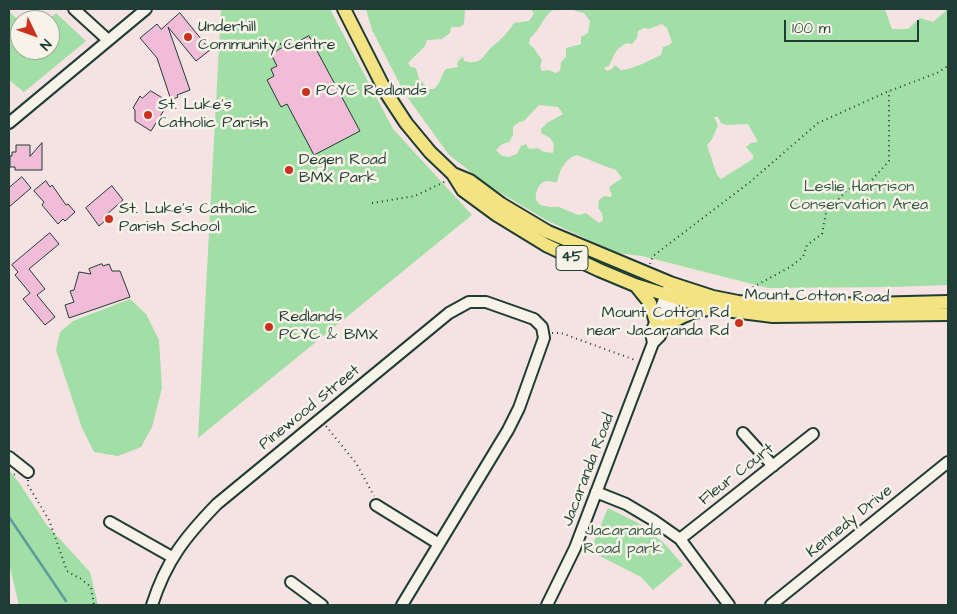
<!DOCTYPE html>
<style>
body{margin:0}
#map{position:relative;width:957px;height:614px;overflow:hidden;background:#f5e2e3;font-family:"Architects Daughter",sans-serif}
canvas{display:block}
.frame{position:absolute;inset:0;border:10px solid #1f3d34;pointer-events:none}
.north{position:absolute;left:10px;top:10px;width:50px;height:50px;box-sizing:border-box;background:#f7f3e8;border:1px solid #a1aaa0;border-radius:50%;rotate:132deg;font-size:14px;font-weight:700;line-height:20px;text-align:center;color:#1f3d34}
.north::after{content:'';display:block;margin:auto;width:18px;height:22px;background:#c8321e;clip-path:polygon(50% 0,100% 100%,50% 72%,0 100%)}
.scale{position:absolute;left:784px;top:20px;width:135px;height:22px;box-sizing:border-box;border:2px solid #1f3d34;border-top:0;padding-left:6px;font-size:15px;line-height:18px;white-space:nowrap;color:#1f3d34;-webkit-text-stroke:4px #f7f3e8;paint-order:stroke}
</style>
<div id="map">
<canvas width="957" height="614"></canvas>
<div class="frame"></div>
<div class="north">N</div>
<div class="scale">100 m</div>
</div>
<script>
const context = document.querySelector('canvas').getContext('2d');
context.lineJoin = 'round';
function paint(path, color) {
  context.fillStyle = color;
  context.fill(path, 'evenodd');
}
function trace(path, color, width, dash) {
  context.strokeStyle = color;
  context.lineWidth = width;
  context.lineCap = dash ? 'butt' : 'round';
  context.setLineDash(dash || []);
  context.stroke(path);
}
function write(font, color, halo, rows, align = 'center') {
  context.font = font + ' "Architects Daughter",sans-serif';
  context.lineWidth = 5;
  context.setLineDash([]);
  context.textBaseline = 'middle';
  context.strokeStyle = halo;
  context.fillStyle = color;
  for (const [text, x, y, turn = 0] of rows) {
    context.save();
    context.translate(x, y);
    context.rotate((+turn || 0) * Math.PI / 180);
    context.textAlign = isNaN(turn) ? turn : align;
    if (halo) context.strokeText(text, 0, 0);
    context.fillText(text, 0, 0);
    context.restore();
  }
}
paint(new Path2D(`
 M221 9H330L393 129 472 215 198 438Z
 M366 9H401L406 10 410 9H465L464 24 460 27H451L450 33 442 39 427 40 425 46 408 63 411 67 416 68 419 79 429 89H434C442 82 440 76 446 69L458 67 457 63 463 56 464 61C483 66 482 55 493 46 502 39 508 32 514 23L529 21 534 14 531 9H554C543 16 541 29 530 38L529 44 533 47 542 60 540 67 542 71 549 70 555 73 560 71 561 62 566 57V48L581 44V37L588 33 590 21 584 13 575 11V9H885L892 29H908L920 18 933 22 948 9V285L893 287 768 288 642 256 617 253 546 220 489 186 449 155 405 94 372 30ZM662 24 667 28 672 42 669 45 663 47 661 55C650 60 632 70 621 70L615 65 612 69 607 71 604 68 605 67 609 66C615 54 614 50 627 43L632 44 637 38 638 31 644 28 649 29ZM539 105 558 107 563 114 547 123 541 129V133L550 138 554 144 553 153 544 152 538 148 529 149 526 144 521 146 517 154 509 157 502 156 496 150 502 144 509 142 513 135V127L519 122 524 121ZM714 117H718L721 123 726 125 748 124 758 142 751 143 746 147 753 155V159L721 179 717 175 707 145C713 140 714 133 718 126ZM576 155C590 159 602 166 616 170L622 178 609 187 612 196 610 197 604 196 599 200 598 208 602 213 603 220 599 223 586 213 578 215 559 207H550L540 205 536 200C535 192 539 180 549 181 552 181 554 183 557 182 560 170 564 160 576 155Z
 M9 11 20 22V50H50V20H48L56 13 86 41 24 92 9 80Z
 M130 299 146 314 159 340 162 388 152 427 141 447 118 456 94 452 82 428 56 350 60 332 73 321Z
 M9 470 20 484 46 524 90 572 98 605H19L9 564Z
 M608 508 638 523 664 543 683 565 653 590 641 577 590 551Z`), '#a2dfa6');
trace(new Path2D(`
 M9 517 66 601`), '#5e9a9e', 2.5);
const building = new Path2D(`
 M180 13 210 50 196 61 168 27 190 90 177 95 178 97 171 100 157 58 140 38 157 24 161 29Z
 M309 36 360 131 314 155 287 104 281 107 267 80 274 76 271 69 277 66 271 54 283 47 280 44 288 41 290 46Z
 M151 91 169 102 151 131 135 121V110L133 108 140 96 142 98Z
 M42 143V170H15V167H10V156H12V152H16V145H30V156Z
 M22 177 31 188 9 207V188Z
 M46 181 50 187 52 185 66 205 68 204 75 212 65 221 63 219 58 224 42 205 44 202 34 191Z
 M112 186 123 200 105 216 107 219 99 226 86 208Z
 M50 233 59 244 29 269 45 289 37 295 55 317 45 325 23 299 30 293 15 275 18 272 12 265Z
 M102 264 103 266 109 264 112 271H120L130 297 69 318 65 305 74 302 70 291 74 290 79 272 91 274 89 269Z`);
paint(building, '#f1bcd7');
trace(building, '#1f3d34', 1);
const minor = new Path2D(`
 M74 9 108 40
 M9 123 146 9
 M653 343 651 333 668 289
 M743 433 773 466
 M9 457 28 472
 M596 492 626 504 653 520 680 539 729 605
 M376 505 439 544
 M110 522 172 557
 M680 539 813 434
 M291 582 322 605
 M152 605C166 561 185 537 217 504L449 313 469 302H486L534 319 542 327 544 338 519 408 508 430 402 605
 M547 605 575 548 653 343 660 336 675 290
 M771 605 948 462`);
const major = new Path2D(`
 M344 9 387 94 406 123 430 152 453 174 463 190 497 215 546 245 599 270 635 285 709 308 773 316 948 314
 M453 174 470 181 501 204 548 232 670 283 713 297 738 302 785 306 948 302
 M637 287 650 303 656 322
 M662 329C676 318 689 312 707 309`);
trace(minor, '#1f3d34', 14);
trace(major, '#1f3d34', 16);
trace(new Path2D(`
 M372 203 415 196 446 181
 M650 264 653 256 750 182 818 123 889 91 937 73 948 66
 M744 292 790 267 803 257 807 245 822 234 826 213 848 189 871 181 889 161V91
 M552 333H561L635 360
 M326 426 356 463 374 496
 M9 476 16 474
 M28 480V485L49 520 67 571 81 579 91 587 94 605`), '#1f3d34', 2, [1, 4]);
trace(minor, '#f7f3e8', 10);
trace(major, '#f4e382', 12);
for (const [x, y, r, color] of [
 [188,37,5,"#c8321e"],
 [306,92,5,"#c8321e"],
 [148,115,5,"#c8321e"],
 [289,170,5,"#c8321e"],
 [109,219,5,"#c8321e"],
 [739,323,5,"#c8321e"],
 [269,327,5,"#c8321e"]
]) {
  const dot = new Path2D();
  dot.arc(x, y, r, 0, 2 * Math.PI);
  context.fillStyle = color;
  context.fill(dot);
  trace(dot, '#f7f3e8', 2);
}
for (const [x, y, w] of [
 [572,258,32]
]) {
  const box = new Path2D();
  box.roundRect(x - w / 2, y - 12.5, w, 25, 4);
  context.fillStyle = '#f7f3e8';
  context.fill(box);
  trace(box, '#1f3d34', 1);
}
write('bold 15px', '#1f3d34', null, [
 ["45",572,258]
]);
write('16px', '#1f3d34', '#f7f3e8', [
 ["Underhill",198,28],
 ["Community Centre",198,46],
 ["PCYC Redlands",316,92],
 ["St. Luke's",158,106],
 ["Catholic Parish",158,124],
 ["Degen Road",299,161],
 ["BMX Park",299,179],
 ["St. Luke's Catholic",119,210],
 ["Parish School",119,228],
 ["Mount Cotton Rd",729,314,"right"],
 ["near Jacaranda Rd",729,332,"right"],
 ["Redlands",279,318],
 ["PCYC & BMX",279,336]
], 'left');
write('16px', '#395d4b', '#f7f3e8', [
 ["Leslie Harrison",859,188],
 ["Conservation Area",859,206],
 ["Jacaranda",623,532],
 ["Road park",623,550]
]);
write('16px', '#1f3d34', '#f7f3e8', [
 ["Mount Cotton Road",817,297,1],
 ["Pinewood Street",310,408,-39],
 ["Jacaranda Road",589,470,-69],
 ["Fleur Court",737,475,-38],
 ["Kennedy Drive",850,522,-39]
]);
</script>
